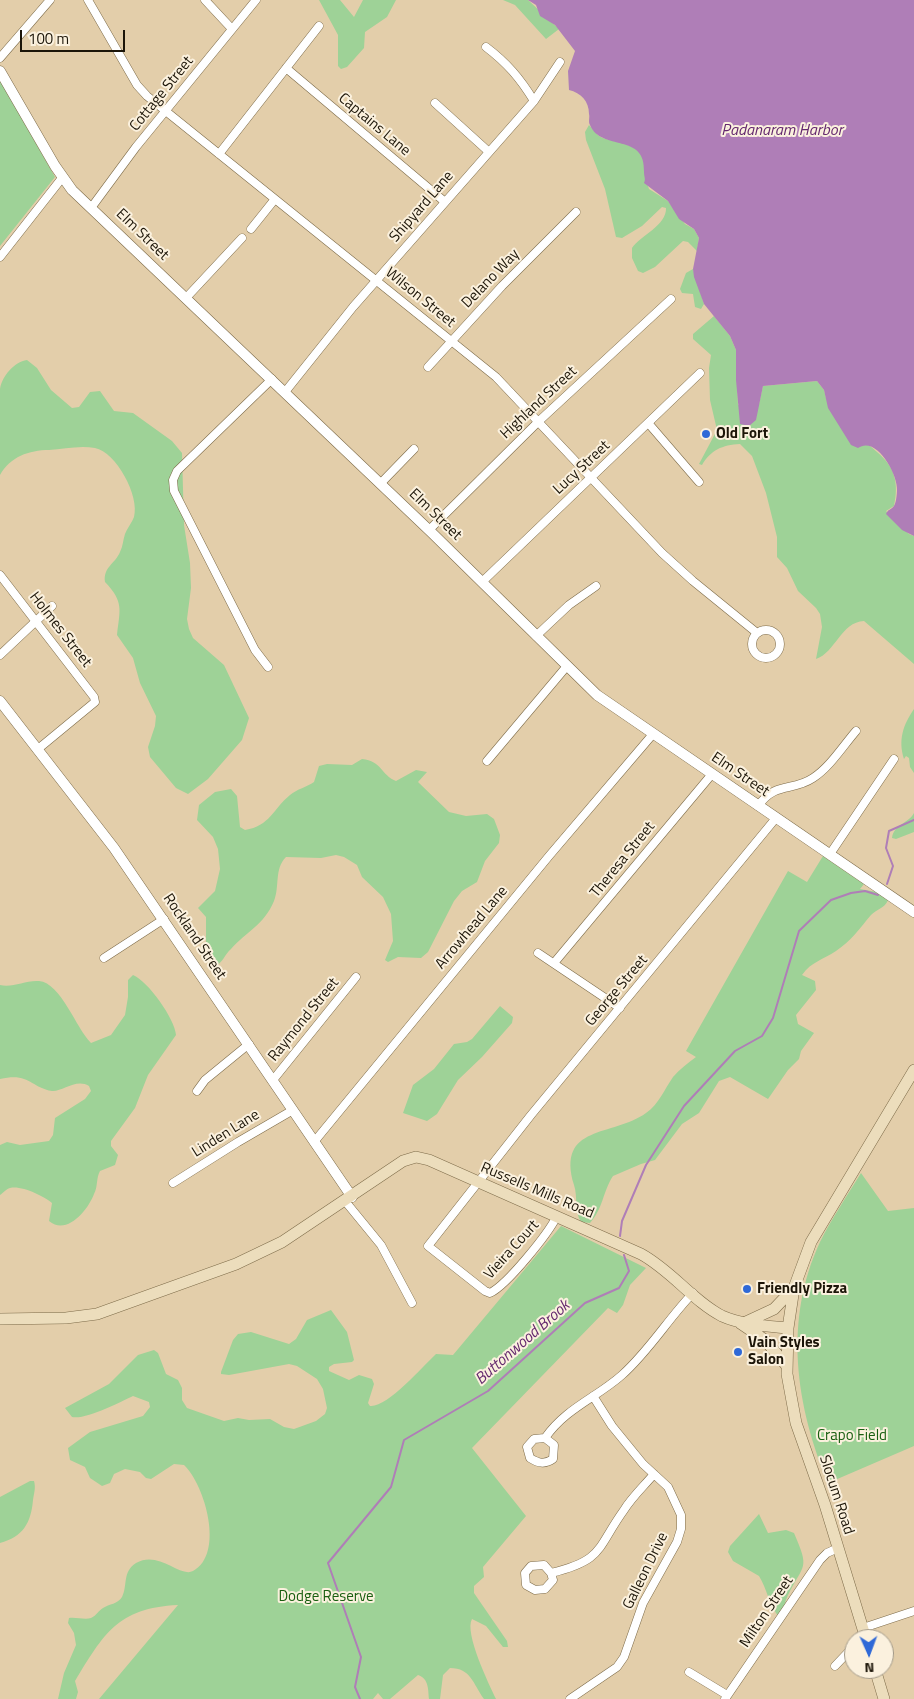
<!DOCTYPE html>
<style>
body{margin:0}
#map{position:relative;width:914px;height:1699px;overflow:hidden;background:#e3ceaa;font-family:"Titillium Web",sans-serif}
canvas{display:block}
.north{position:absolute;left:844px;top:1629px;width:50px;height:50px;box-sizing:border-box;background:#fbf1de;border:1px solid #a29988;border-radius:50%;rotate:178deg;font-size:14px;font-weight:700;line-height:20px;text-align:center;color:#1c1508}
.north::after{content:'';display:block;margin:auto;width:18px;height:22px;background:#2f69d7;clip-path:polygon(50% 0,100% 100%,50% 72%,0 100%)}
.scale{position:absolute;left:20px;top:30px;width:105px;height:22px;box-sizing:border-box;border:2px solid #1c1508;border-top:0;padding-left:6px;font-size:15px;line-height:18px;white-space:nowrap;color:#1c1508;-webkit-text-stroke:4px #fbf1de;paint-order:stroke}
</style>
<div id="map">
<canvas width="914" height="1699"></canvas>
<div class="north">N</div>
<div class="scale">100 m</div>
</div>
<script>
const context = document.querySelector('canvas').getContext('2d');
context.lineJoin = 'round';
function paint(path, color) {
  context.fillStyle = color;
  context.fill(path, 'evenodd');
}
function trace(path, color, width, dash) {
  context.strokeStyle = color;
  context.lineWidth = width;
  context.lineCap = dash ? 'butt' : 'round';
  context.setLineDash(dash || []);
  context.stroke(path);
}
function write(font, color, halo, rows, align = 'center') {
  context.font = font + ' "Titillium Web",sans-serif';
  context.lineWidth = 4;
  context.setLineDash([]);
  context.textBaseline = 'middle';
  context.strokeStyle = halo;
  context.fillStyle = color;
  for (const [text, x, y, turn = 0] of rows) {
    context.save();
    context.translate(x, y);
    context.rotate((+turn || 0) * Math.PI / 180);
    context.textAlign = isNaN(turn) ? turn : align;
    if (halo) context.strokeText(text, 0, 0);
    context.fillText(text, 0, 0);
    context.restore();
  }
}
paint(new Path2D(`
 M319 0H340L354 17 363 0H396L387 17 365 32 364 48 347 67 341 69 338 66V35Z
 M503 0H528L559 29 546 39 515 5Z
 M0 80 55 177 0 246Z
 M589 125C593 129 597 136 603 138 615 142 634 143 642 155 648 165 644 177 649 189L668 201 685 224 694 229 699 238 697 251 688 242 683 241 655 267 643 273 638 271 632 258V248C640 236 667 225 666 208L662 207 642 226 622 238 616 237 605 189 586 140 585 132Z
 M693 269 704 304 701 309 695 307 693 294 682 293 680 289 686 273Z
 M714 316 730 336 736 350 738 405 759 404 763 386 817 381 824 390 826 398 863 444C870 444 872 448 877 452 895 467 899 483 894 506L886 511 909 534 914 536V664L864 621C841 622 835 653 816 659L822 627 820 614 816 608 798 591 787 568 777 557V537L766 493 752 456 740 444C722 445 711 450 702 465L699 464 717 430 710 400 709 368 711 355 693 339V334Z
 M27 360 37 368 51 390 72 408 79 407 90 392 100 391 114 411 133 413 172 441 182 453 184 525 190 563 191 588 187 619 189 629 193 638 224 665 249 718 242 740 208 779 188 794 176 788 150 757 148 747 155 726 156 716 140 683 133 658 117 635C120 609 124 602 105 582 103 567 115 564 120 552 123 546 123 540 125 534 127 528 132 523 134 517 140 496 116 452 95 448 80 445 64 449 49 450 29 450 10 457 0 475 0 449 0 414 0 389 2 376 14 362 27 360Z
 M914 709V773L910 767 909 758 906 756 904 759C898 740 903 725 914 709Z
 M362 759C382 761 381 775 396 781L416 770 427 772 418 782 449 812 466 816 487 814 494 819 500 835 499 843 485 861 477 882 462 891 454 901 428 952 421 958 398 957 388 962 385 960 393 941 391 914 383 897 362 877 357 865 344 857 336 855 321 858 286 857C274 869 280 886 274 901 264 925 247 931 231 949 225 954 223 962 216 966L206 951V917L198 908 215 891 220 869 218 849 213 837 197 820 199 805 215 792 231 789 237 796 240 827 245 830C270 826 273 809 290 795 297 789 307 787 314 782L319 766 327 764 352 765Z
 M914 813V832L896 839 892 838C894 824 908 824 914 813Z
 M823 856 864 884 860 889 877 892 888 900C885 908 877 909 871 915 860 928 851 941 836 951 823 960 812 961 802 975L815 981 816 990 796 1015 798 1024 814 1033 801 1051 799 1059 788 1070 768 1099 730 1077 719 1081 699 1113 682 1124 655 1160 641 1164 613 1176C603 1191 603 1209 590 1223L581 1222C574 1211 578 1197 574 1185 556 1124 613 1137 646 1113 659 1104 664 1090 673 1077 680 1069 688 1063 696 1057L686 1051 788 871 807 882Z
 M133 975C148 981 175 1019 176 1035L148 1075 135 1108 111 1141V1146L118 1155 115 1165 100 1171C96 1178 98 1187 94 1194 88 1210 67 1236 49 1221L52 1203C44 1196 21 1185 10 1188 6 1189 3 1193 0 1195V1145L7 1142 20 1145 49 1141 53 1135 55 1118 85 1099 91 1091 89 1086C76 1078 62 1092 52 1091 30 1087 29 1072 0 1079V985C13 988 25 980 39 981 61 983 76 1028 91 1043L111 1035 125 1015 128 997V980Z
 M500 1006 513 1017 512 1023 482 1057 458 1080 437 1114 427 1121 403 1113 413 1085 434 1069 454 1044 467 1042 472 1039Z
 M861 1173 888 1211 914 1208V1446L828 1483C796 1406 783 1321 820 1242 832 1218 847 1196 861 1173Z
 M561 1226 646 1268 630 1285 623 1305 617 1313 608 1308 472 1448 526 1516 483 1567 484 1577 474 1586V1593L507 1641 508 1647H503L486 1626 472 1619C464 1633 489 1684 496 1699H484C473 1684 471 1668 450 1668L443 1675 440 1699H429C428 1689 429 1679 418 1675L390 1699H383L378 1693 373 1699H99L178 1605C117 1608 104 1634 75 1681L78 1692 76 1699H58L64 1673 76 1645 74 1633 68 1623 69 1618C76 1617 85 1620 91 1618 96 1616 99 1610 103 1608 109 1604 118 1604 122 1597 128 1585 122 1572 136 1563 159 1550 180 1578 193 1571 225 1554 205 1485 184 1465L174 1464 151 1479 146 1478 140 1472 125 1469 114 1474 110 1483 102 1486 90 1478 85 1467 70 1460 68 1448 90 1432 143 1416 150 1407 149 1402 133 1396C120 1402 86 1420 72 1417L65 1408 109 1384 138 1355 154 1350 158 1353 166 1374 178 1380 182 1388V1400L187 1408 224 1421 238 1418 249 1420 270 1419 284 1427 294 1429 316 1421 325 1414 327 1408 323 1389 317 1379 297 1366 289 1364 229 1375 221 1374V1372L233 1340 238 1334 251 1332 289 1344 296 1339 307 1320 331 1310 347 1332 354 1360 352 1362 334 1364 329 1367V1371L349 1380 359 1375 372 1379 374 1384 368 1403 370 1406C387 1408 422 1367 436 1354L453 1355Z
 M30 1481H34C36 1488 34 1493 33 1500 31 1523 23 1537 0 1543V1497Z
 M759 1514 768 1533 786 1530 794 1533C810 1570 804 1563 788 1595 784 1603 785 1610 778 1616 769 1604 767 1589 759 1576L733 1561 728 1552 730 1546Z`), '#9ed297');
paint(new Path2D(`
 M528 0H914V536L902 530 886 514C888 509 891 510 894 506 896 503 897 494 897 490 898 474 876 435 858 448L851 445 828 408 824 390 817 381 763 386 756 420 749 426 740 424 736 380V350L730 336 704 304 694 277 693 269 699 238 694 229 679 219 668 201 644 183C646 179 644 177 644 172 646 132 601 152 590 125 588 122 590 117 589 114 589 101 581 93 569 90L568 71 575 51 555 25 540 16 536 5Z`), '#af7eb7');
trace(new Path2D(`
 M887 884 893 866 886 848 889 831 914 820
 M620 1236 622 1221 646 1165 684 1106 735 1051 762 1036 773 1018 799 931 831 900 851 893 865 891 878 895
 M360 1699 355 1687 361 1657 328 1563 391 1487 404 1440 488 1391 585 1303 619 1288 629 1271 624 1255`), '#af7eb7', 2);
const minor = new Path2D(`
 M88 0 137 85 147 96 496 377 662 553 693 581 757 633
 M205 0 232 29
 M486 47C507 63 520 78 534 101
 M0 58 50 0
 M286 68 445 202
 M435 103 489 152
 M219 154 319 26
 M91 208 136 147 256 0
 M251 229 275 199
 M0 257 62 178
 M186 298 242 238
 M428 367 502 286 576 212
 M285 392 353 307 534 101 560 62
 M649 424 699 482
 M380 484 414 449
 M429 530 539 421 671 299
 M0 575 94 697 95 702 38 749
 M482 582 700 373
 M752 644a14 14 0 1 1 28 0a14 14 0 1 1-28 0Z
 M536 636 569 605 596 586
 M0 655 52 606
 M268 667 255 650 174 491 173 480 177 471 272 379
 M487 761 567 666
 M758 806C776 781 792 792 813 778 830 767 843 746 856 731
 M830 854 894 759
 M538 953 620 1008
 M104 958 164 919
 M554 963 712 774
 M273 1080 356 977
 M197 1091 205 1080 249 1044
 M314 1142 549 856 653 734
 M173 1183 238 1142 293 1110
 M345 1201 381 1245 412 1303
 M557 1216C548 1234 507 1285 490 1293L485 1291 428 1246 531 1115 776 818
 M545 1438 534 1439 527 1447 530 1458C538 1463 544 1465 553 1459L554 1445 545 1438C566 1408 596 1398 622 1375 649 1351 668 1319 693 1293
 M551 1573 553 1580 545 1589 535 1590 526 1585 525 1573 531 1566 544 1565 551 1573C604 1560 596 1549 624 1510 632 1497 644 1486 654 1474
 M863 1628 914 1611
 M835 1666 854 1646
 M689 1672 727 1695
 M570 1699 617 1667 624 1657 643 1603 677 1542 681 1529V1515L668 1487 643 1464 612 1426 593 1396
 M725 1699 820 1560 827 1553 838 1548`);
const tertiary = new Path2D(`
 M0 71 55 166 72 190 431 532 597 695 914 912
 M0 701 114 848 352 1197`);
const secondary = new Path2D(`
 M0 1319 66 1318 97 1314 236 1264 282 1242 403 1161 416 1157 429 1160 641 1254C672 1271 693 1301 722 1316 742 1325 767 1326 788 1328
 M746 1322 774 1309 793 1289
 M740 1323 765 1340 787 1366
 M866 1639 825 1505 796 1423 787 1374 788 1328 794 1288 811 1242 914 1070
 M875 1669 884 1699`);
trace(minor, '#7d6b49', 9);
trace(tertiary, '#7d6b49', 11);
trace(secondary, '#7d6b49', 12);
trace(minor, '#fff', 8);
trace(tertiary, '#fff', 10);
trace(secondary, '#ecddbc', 11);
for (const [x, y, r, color] of [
 [706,434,5,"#2f69d7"],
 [747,1289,5,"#2f69d7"],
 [738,1352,5,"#2f69d7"]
]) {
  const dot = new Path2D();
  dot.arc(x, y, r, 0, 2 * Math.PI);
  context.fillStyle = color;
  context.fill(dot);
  trace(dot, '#fbf1de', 2);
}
write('15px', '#1c1508', '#fbf1de', [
 ["Cottage Street",162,94,-51],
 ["Captains Lane",374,125,40],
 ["Shipyard Lane",422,207,-49],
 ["Elm Street",142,235,44],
 ["Delano Way",491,279,-46],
 ["Wilson Street",420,298,39],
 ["Highland Street",539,403,-43],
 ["Lucy Street",582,468,-43],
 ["Elm Street",435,515,44],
 ["Holmes Street",60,630,52],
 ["Elm Street",740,775,34],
 ["Theresa Street",623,860,-51],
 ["Arrowhead Lane",472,928,-50],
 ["Rockland Street",194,937,56],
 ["George Street",617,991,-50],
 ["Raymond Street",304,1020,-51],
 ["Linden Lane",226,1134,-32],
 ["Russells Mills Road",537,1191,23],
 ["Vieira Court",512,1250,-48],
 ["Slocum Road",836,1495,72],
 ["Galleon Drive",646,1571,-64],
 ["Milton Street",767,1612,-56]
]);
write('bold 15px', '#1c1508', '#fbf1de', [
 ["Old Fort",716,434],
 ["Friendly Pizza",757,1289],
 ["Vain Styles",748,1343],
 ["Salon",748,1360]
], 'left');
write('15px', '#195f11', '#fbf1de', [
 ["Crapo Field",852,1436],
 ["Dodge Reserve",326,1597]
]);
write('italic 16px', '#64286e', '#fbf1de', [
 ["Padanaram Harbor",782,131],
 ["Buttonwood Brook",523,1343,-41]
]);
</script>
